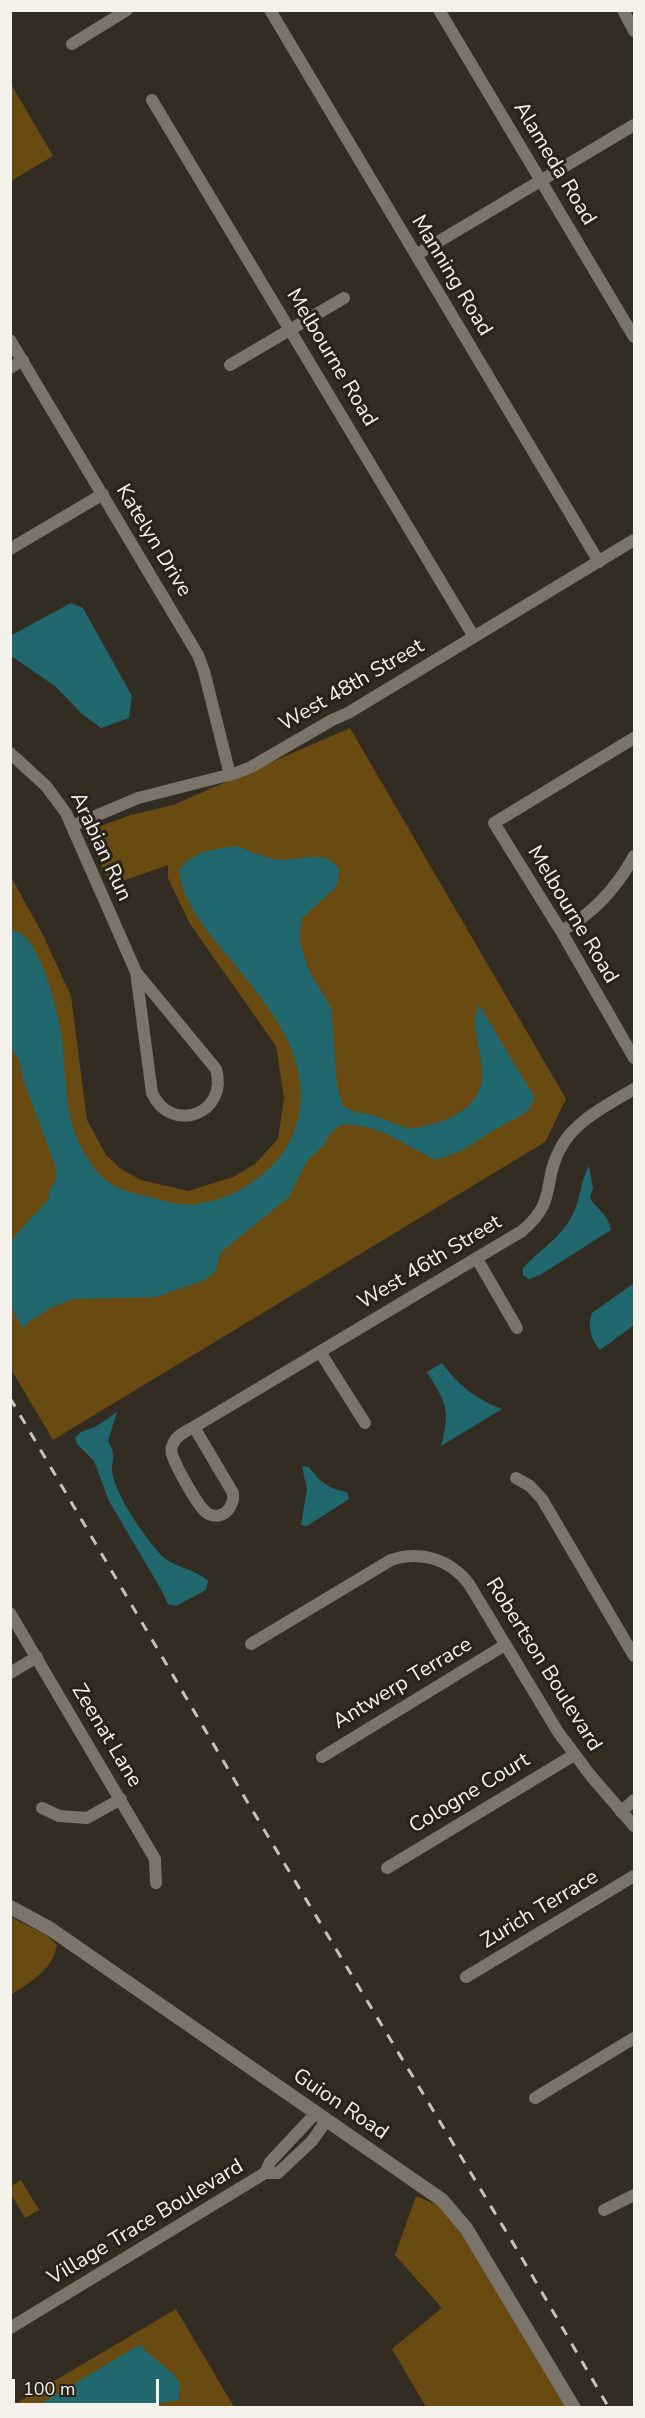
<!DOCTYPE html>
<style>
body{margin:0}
#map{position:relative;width:645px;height:2418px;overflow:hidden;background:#322c23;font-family:"Nunito Sans",sans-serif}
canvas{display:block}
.frame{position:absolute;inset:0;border:12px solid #f4f0ea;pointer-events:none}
.scale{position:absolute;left:12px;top:2379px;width:147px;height:27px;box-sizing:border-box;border:3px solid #f4f0ea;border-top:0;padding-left:8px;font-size:18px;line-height:21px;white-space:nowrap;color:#f4f0ea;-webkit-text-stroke:4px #28221a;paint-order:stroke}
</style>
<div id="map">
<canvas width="645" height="2418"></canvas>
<div class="frame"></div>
<div class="scale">100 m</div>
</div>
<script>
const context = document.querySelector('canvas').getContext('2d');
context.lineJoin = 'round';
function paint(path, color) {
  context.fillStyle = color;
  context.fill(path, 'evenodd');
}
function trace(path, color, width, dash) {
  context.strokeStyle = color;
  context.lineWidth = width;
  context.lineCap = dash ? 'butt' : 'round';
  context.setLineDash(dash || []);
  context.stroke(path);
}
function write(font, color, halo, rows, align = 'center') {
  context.font = font + ' "Nunito Sans",sans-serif';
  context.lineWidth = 6;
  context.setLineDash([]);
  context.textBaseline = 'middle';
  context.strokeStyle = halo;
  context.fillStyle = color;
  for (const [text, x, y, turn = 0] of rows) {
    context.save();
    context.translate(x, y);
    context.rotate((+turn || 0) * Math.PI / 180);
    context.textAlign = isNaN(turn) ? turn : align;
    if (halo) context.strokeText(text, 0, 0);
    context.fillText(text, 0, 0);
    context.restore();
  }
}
paint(new Path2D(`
 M11 84 53 156 11 181H10Z
 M350 728 566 1099 545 1142 53 1440 11 1369 10 875 42 933 71 996 87 1120 106 1155 121 1169 141 1180 188 1191 233 1177 255 1164 278 1139 284 1098 276 1046 190 924 168 878V865L111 885 84 832 131 815 173 805Z
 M10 1917 45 1934 57 1945C52 1971 31 1981 11 1995Z
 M21 2180 39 2210 25 2218 11 2194V2186Z
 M416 2196 456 2213 574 2407H426L392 2349 442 2308 395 2255Z
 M176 2309 234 2407 11 2408 10 2407Z`), '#694b12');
paint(new Path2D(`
 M71 603 83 608 132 696 129 718 101 728 82 714 55 686 11 656V637L12 635Z
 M238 846C249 851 262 857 274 859 297 863 324 846 339 869L338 882 334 889 302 918 300 929V943L309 971 331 1007 337 1085 343 1106C353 1113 366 1113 378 1117 388 1120 397 1126 408 1128 415 1129 420 1127 427 1125 451 1121 480 1106 482 1078 484 1056 468 1022 479 1005L535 1098 529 1109 522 1115 494 1130 463 1150 436 1160C405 1146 376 1121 340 1125L330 1134 322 1147 306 1162 289 1197 221 1252 216 1271 205 1280 156 1297 74 1299 52 1307 29 1322 23 1329 11 1306V1240L48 1200 50 1189 56 1180V1168L24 1082 19 1060 11 1048V929C16 931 22 933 26 938 45 959 58 1012 62 1040 65 1066 65 1095 71 1121 77 1142 88 1164 104 1179 117 1191 151 1197 168 1202 207 1212 252 1189 277 1160 291 1144 297 1127 300 1107 308 1040 250 986 213 938 197 917 182 897 179 870 194 850 214 849 238 846Z
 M589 1166 593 1188 590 1197C596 1211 607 1210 611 1230L540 1275 529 1279 523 1275V1268C539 1250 562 1237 572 1216 581 1199 580 1182 589 1166Z
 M634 1283V1325L600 1350C591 1340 587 1325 592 1313Z
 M442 1363C458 1385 477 1400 502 1409L441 1446C451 1409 446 1403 427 1372Z
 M117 1412 108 1441C119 1460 109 1461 113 1476 119 1500 144 1536 161 1555 173 1568 195 1568 208 1581L206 1590 176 1606 168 1604 162 1591 109 1501 94 1461 77 1444 75 1438 81 1432 97 1426Z
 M302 1466 309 1467C319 1482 330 1489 347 1492L349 1499 307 1526 301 1525 307 1489Z
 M139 2345 172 2373 180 2384 179 2400 155 2404 151 2407H39L42 2403Z`), '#21676e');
trace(new Path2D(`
 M270 10 599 562
 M439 10 634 337
 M623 10 634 31
 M72 44 127 10
 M152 100 474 637
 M416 255 634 125
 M10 340 198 655 204 671 230 775
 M230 365 344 298
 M10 368 23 360
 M10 549 103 494
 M634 738 494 823 561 931 634 1058
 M10 753 46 786 66 813 136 972
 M72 826 138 798 236 773 251 767 332 720 348 713 634 540
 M561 931C593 914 617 887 634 856
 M136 972 216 1069C229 1114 171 1135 152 1093Z
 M477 1259 517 1328
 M320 1352 365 1423
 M194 1427 522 1231C558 1201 542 1182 560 1149 574 1121 609 1104 634 1089
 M194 1427 233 1493C235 1508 221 1522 207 1513 198 1507 177 1468 173 1457 171 1453 171 1448 173 1444 176 1435 187 1431 194 1427Z
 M516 1478 530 1486 542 1499 634 1656
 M10 1613 155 1859 156 1883
 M251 1644 391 1560C420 1550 450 1559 469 1584L558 1732 591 1776 634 1826
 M10 1673 37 1657
 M322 1757 505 1645
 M42 1808 59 1816 87 1818 121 1799
 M621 1812 634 1800
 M387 1868 574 1755
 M466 1977 634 1876
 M535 2098 634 2038
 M265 2173H278L312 2141 326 2121
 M604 2210 634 2195
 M10 2328 265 2173 270 2162 315 2114`), '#7a746a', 12);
trace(new Path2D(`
 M10 1907 49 1928 442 2200 466 2228 574 2408`), '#7a746a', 14);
trace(new Path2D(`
 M10 1398 248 1803 519 2253 609 2408`), '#c6c1bb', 3, [10, 10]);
write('21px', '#f4f0ea', '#28221a', [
 ["Alameda Road",554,164,59],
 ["Manning Road",451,276,59],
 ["Melbourne Road",331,358,59],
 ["Katelyn Drive",153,541,59],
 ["West 48th Street",352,686,-30],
 ["Arabian Run",100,847,65],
 ["Melbourne Road",572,915,59],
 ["West 46th Street",430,1263,-31],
 ["Robertson Boulevard",543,1665,58],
 ["Antwerp Terrace",403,1684,-31],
 ["Zeenat Lane",106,1736,59],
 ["Cologne Court",470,1794,-31],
 ["Zurich Terrace",540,1910,-31],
 ["Guion Road",340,2105,34],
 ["Village Trace Boulevard",146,2223,-31]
]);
</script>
